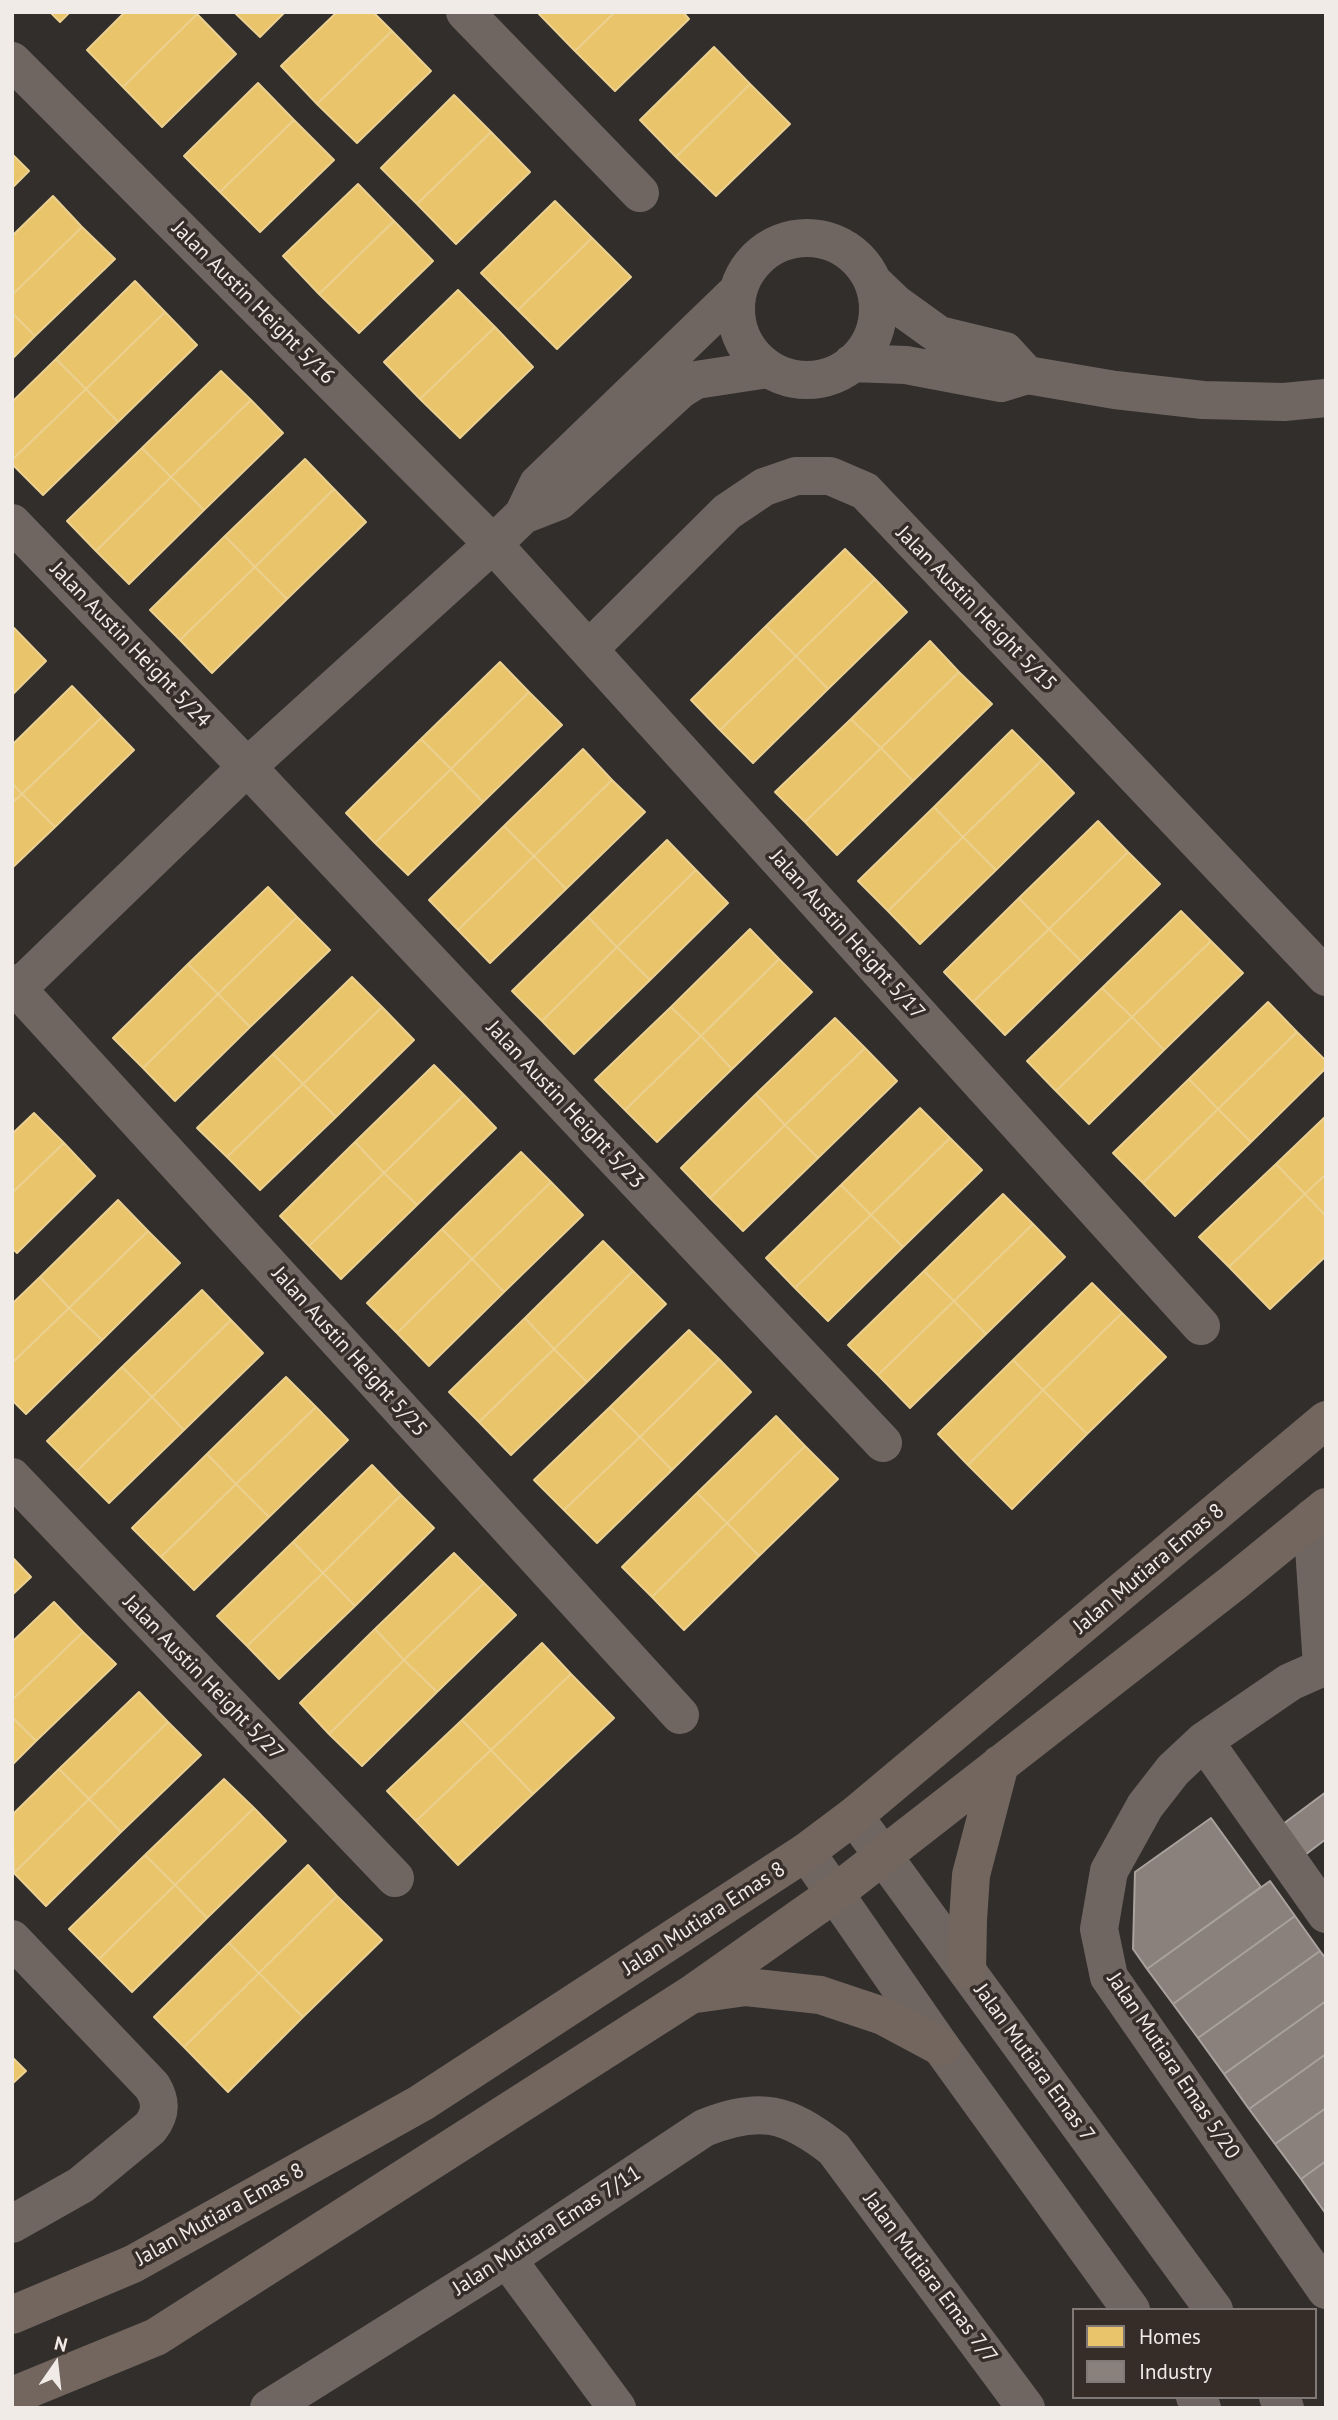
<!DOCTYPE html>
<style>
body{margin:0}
#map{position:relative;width:1338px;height:2420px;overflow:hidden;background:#322e2c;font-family:"PT Sans",sans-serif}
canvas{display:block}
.frame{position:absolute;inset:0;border:14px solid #f1ebe8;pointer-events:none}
.legend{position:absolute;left:1072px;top:2308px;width:245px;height:91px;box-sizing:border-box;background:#362d28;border:2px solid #817975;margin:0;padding:9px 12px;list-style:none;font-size:21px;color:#f1ebe8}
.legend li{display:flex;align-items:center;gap:14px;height:35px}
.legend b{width:35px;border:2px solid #817975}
.north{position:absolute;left:21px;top:2329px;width:70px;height:70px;-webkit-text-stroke:5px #362d28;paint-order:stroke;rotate:14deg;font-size:19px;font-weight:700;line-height:28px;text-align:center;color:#f1ebe8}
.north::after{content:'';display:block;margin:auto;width:24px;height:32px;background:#f1ebe8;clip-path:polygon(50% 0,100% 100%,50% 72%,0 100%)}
</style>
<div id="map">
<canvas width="1338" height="2420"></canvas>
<div class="frame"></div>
<ul class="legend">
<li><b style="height:19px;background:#e9c46a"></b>Homes</li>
<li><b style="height:19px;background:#8a817c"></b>Industry</li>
</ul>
<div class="north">N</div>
</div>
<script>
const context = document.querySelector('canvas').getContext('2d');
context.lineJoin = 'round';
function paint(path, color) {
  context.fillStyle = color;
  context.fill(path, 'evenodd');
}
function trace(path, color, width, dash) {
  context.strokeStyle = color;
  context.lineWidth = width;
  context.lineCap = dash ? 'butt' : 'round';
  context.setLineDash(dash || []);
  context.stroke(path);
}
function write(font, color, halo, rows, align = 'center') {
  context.font = font + ' "PT Sans",sans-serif';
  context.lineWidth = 7;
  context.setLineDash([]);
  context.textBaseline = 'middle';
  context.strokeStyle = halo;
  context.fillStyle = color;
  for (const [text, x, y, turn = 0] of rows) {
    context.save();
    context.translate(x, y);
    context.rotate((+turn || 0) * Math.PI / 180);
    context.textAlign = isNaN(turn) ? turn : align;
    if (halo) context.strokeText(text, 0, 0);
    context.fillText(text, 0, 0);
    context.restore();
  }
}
const homes = new Path2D(`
 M50 12H70L60 22Z
 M125 12H195L197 14 123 87 87 50Z
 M234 12H285L260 37Z
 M337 12H373L392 31 317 104 281 66Z
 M541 12H615L575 51 539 14Z
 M615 12H683L689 19 615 91 575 51Z
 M197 14 236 54 162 127 123 87Z
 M392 31 431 71 357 143 317 104Z
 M714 47 750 84 676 157 640 120Z
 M258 83 294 120 220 192 184 156Z
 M750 84 790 124 716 196 676 157Z
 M454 95 491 132 417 204 381 168Z
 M294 120 334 160 260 232 220 192Z
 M491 132 530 172 456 244 417 204Z
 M12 154 29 171 12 188Z
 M358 184 394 221 319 294 283 256Z
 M53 196 82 227 12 295V236Z
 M555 201 592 238 518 310 481 273Z
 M394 221 433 261 359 333 319 294Z
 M82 227 115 259 35 336 12 313V295Z
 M592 238 631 277 557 349 518 310Z
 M135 281 165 312 86 389 56 359Z
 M458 290 495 327 420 399 384 362Z
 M165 312 197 345 118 422 86 389Z
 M12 313 35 336 12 359Z
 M495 327 533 367 460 438 420 399Z
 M56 359 86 389 12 460V402Z
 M221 371 251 400 171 477 142 448Z
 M86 389 118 422 43 495 12 464V460Z
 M251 400 283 433 204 510 171 477Z
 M142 448 171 477 96 551 67 521Z
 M305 459 334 489 255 567 225 536Z
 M171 477 204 510 129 584 96 551Z
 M334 489 366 522 287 599 255 567Z
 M225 536 255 567 180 640 150 610Z
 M845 549 875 579 796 656 766 626Z
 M255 567 287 599 212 673 180 640Z
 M875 579 907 612 828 689 796 656Z
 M766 626 796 656 720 730 691 700Z
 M14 628 46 661 12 695V630Z
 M930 641 959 672 881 748 851 719Z
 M796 656 828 689 753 763 720 730Z
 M500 662 529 692 451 769 421 739Z
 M959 672 992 704 913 781 881 748Z
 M72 686 102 717 22 794 12 783V745Z
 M529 692 562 725 483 802 451 769Z
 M102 717 134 750 55 827 22 794Z
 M851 719 881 748 805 822 775 792Z
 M1012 730 1042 760 963 837 934 807Z
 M421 739 451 769 375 843 346 813Z
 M881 748 913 781 837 855 805 822Z
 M583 749 612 780 534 856 504 826Z
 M1042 760 1074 793 996 870 963 837Z
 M451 769 483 802 408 875 375 843Z
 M612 780 645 812 566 889 534 856Z
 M12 783 22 794 12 803Z
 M22 794 55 827 12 868V803Z
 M934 807 963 837 888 911 858 881Z
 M1098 821 1128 852 1049 929 1019 898Z
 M504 826 534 856 458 930 429 900Z
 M963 837 996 870 920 944 888 911Z
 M667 840 696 870 617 947 588 917Z
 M1128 852 1160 884 1081 961 1049 929Z
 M534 856 566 889 490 963 458 930Z
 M696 870 728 903 650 980 617 947Z
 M268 887 297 917 218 994 188 964Z
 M1019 898 1049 929 973 1002 944 972Z
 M1181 911 1211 941 1132 1017 1102 988Z
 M297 917 330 950 250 1027 218 994Z
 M588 917 617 947 542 1021 512 991Z
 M750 929 779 959 701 1036 671 1007Z
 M1049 929 1081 961 1005 1035 973 1002Z
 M1211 941 1243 973 1164 1050 1132 1017Z
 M617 947 650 980 574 1054 542 1021Z
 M779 959 812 992 732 1069 701 1036Z
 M188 964 218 994 143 1068 113 1038Z
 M352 977 382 1007 303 1084 273 1054Z
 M1102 988 1132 1017 1056 1091 1027 1061Z
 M218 994 250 1027 175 1101 143 1068Z
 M1268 1002 1297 1032 1218 1109 1189 1079Z
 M382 1007 414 1040 336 1117 303 1084Z
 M671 1007 701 1036 625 1110 595 1080Z
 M1132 1017 1164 1050 1089 1124 1056 1091Z
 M835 1018 865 1048 785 1125 756 1094Z
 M1297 1032 1326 1061V1068L1251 1142 1218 1109Z
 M701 1036 732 1069 657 1142 625 1110Z
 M865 1048 897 1081 818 1158 785 1125Z
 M273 1054 303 1084 227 1157 197 1128Z
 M434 1065 464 1095 384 1173 355 1142Z
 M1189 1079 1218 1109 1143 1183 1113 1153Z
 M303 1084 336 1117 260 1190 227 1157Z
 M756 1094 785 1125 710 1198 681 1168Z
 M464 1095 496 1128 417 1205 384 1173Z
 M920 1108 950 1138 871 1215 841 1185Z
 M1218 1109 1251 1142 1175 1216 1143 1183Z
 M34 1113 64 1143 12 1193V1134Z
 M1326 1116V1174L1305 1194 1276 1164Z
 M785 1125 818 1158 743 1231 710 1198Z
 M950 1138 982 1170 903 1247 871 1215Z
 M355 1142 384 1173 309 1246 280 1216Z
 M64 1143 95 1176 17 1253 12 1248V1193Z
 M521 1152 551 1182 472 1259 442 1229Z
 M1276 1164 1305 1194 1229 1267 1199 1237Z
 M384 1173 417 1205 341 1279 309 1246Z
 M1326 1174V1216L1305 1194Z
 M551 1182 583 1215 504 1292 472 1259Z
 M841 1185 871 1215 795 1288 766 1258Z
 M1003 1194 1033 1224 954 1301 924 1271Z
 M1305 1194 1326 1216V1256L1270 1309 1229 1267Z
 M118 1200 148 1231 69 1308 40 1277Z
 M871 1215 903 1247 828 1321 795 1288Z
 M1033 1224 1065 1257 986 1334 954 1301Z
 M442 1229 472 1259 397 1333 367 1303Z
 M148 1231 180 1263 102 1340 69 1308Z
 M603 1241 633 1271 554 1349 525 1318Z
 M472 1259 504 1292 429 1366 397 1333Z
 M633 1271 666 1304 587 1382 554 1349Z
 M924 1271 954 1301 878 1375 848 1345Z
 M40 1277 69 1308 12 1363V1304Z
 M1092 1283 1122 1313 1043 1390 1013 1360Z
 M202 1290 231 1320 152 1397 122 1367Z
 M954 1301 986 1334 910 1408 878 1375Z
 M69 1308 102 1340 26 1414 12 1400V1363Z
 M1122 1313 1166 1357 1087 1434 1043 1390Z
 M525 1318 554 1349 479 1422 449 1392Z
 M231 1320 263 1353 184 1430 152 1397Z
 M689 1330 719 1359 640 1437 610 1407Z
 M554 1349 587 1382 511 1455 479 1422Z
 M719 1359 751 1392 672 1470 640 1437Z
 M1013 1360 1043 1390 968 1465 938 1434Z
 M122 1367 152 1397 77 1471 47 1441Z
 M286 1377 316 1407 236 1484 207 1454Z
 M1043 1390 1087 1434 1012 1509 968 1465Z
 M152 1397 184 1430 109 1503 77 1471Z
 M316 1407 348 1440 269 1517 236 1484Z
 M610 1407 640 1437 564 1510 534 1480Z
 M776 1416 805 1446 727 1523 697 1493Z
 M640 1437 672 1470 597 1543 564 1510Z
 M805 1446 838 1479 759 1556 727 1523Z
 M207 1454 236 1484 161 1557 132 1528Z
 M372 1465 401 1495 323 1573 293 1542Z
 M236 1484 269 1517 194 1590 161 1557Z
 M697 1493 727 1523 652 1597 622 1567Z
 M401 1495 434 1528 355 1606 323 1573Z
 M727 1523 759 1556 684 1630 652 1597Z
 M293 1542 323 1573 247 1646 217 1616Z
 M454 1553 484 1583 404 1660 375 1629Z
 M12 1557 31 1577 12 1595Z
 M323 1573 355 1606 279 1679 247 1646Z
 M484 1583 516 1615 437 1692 404 1660Z
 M54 1602 83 1632 12 1700V1642Z
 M375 1629 404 1660 329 1734 300 1703Z
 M83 1632 116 1664 36 1741 12 1717V1700Z
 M542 1643 571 1674 491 1750 462 1720Z
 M404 1660 437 1692 362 1766 329 1734Z
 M571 1674 614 1718 533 1794 491 1750Z
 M139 1692 168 1722 89 1799 59 1769Z
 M12 1717 36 1741 12 1765Z
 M462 1720 491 1750 416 1821 387 1791Z
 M168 1722 201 1755 121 1832 89 1799Z
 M491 1750 533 1794 458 1865 416 1821Z
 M59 1769 89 1799 14 1873 12 1815Z
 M224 1779 254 1808 175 1885 145 1855Z
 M89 1799 121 1832 46 1906 14 1873Z
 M254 1808 286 1841 207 1918 175 1885Z
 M145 1855 175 1885 99 1959 69 1929Z
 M308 1865 337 1896 259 1973 229 1943Z
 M175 1885 207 1918 132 1992 99 1959Z
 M337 1896 382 1940 303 2017 259 1973Z
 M229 1943 259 1973 184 2047 154 2017Z
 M259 1973 303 2017 228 2092 184 2047Z
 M12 2057 26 2071 12 2084Z`);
paint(homes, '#e9c46a');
trace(homes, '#ebd090', 2);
const industry = new Path2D(`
 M1326 1792V1839L1301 1858 1279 1827Z
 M1211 1818 1261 1887 1147 1969 1133 1949 1135 1872Z
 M1270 1881 1295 1916 1173 2004 1147 1969Z
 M1295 1916 1320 1951 1198 2038 1173 2004Z
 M1320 1951 1326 1959V2001L1224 2074 1198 2038Z
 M1326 2001V2054L1249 2109 1224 2074Z
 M1326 2054V2108L1275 2144 1249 2109Z
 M1326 2108V2161L1301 2179 1275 2144Z
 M1326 2161V2214L1301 2179Z`);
paint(industry, '#8a817c');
trace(industry, '#a9a19c', 2);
trace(new Path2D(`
 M465 12 640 193
 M12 61 493 544 1201 1326
 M736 309a71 71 0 1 1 142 0a71 71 0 1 1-142 0Z
 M874 283 896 304 939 335 1005 351 1027 375
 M852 363 906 365 1001 383 1027 375 1115 390 1203 400 1284 402 1326 398
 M523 515 559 501 680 390 696 380 768 369
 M12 523 247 767 883 1443
 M589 649 727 512 764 487 796 476H830L865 491 1326 977
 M12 983 680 1715
 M12 994 247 767 493 544 523 515 538 484 738 291
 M12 1477 395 1878
 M1312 1518 1322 1666
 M1326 1666 1290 1682 1204 1741 1173 1770 1145 1806 1109 1871 1099 1929 1109 1977 1326 2290
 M1204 1741 1326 1914
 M854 1816 1214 2310
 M806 1852 941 2047 1131 2310
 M12 1939 152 2086C162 2102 161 2114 150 2128L81 2185 12 2224
 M507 2259 617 2408
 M1195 2397 1202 2408
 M1278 2397 1285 2408
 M269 2408 507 2259 704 2128C760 2105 788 2113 834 2149L1026 2408`), '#706661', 38);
trace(new Path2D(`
 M967 1971 968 1920 971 1875 1000 1764
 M696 1994 746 1987 820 1995 883 2016 941 2047
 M12 2315 133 2264 421 2103 806 1852 854 1816 1326 1420
 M12 2396 156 2337 692 1994 834 1894 1233 1583 1326 1507`), '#72665f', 38);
write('21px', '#f1ebe8', '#362d28', [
 ["Jalan Austin Height 5/16",253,303,45],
 ["Jalan Austin Height 5/15",976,609,46],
 ["Jalan Austin Height 5/24",130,645,46],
 ["Jalan Austin Height 5/17",847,935,48],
 ["Jalan Austin Height 5/23",565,1105,47],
 ["Jalan Austin Height 5/25",349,1352,48],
 ["Jalan Mutiara Emas 8",1149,1569,-40],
 ["Jalan Austin Height 5/27",203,1678,46],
 ["Jalan Mutiara Emas 8",704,1919,-33],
 ["Jalan Mutiara Emas 7",1034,2063,54],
 ["Jalan Mutiara Emas 5/20",1173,2066,56],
 ["Jalan Mutiara Emas 8",220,2215,-29],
 ["Jalan Mutiara Emas 7/11",547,2231,-33],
 ["Jalan Mutiara Emas 7/7",930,2278,53]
]);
</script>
